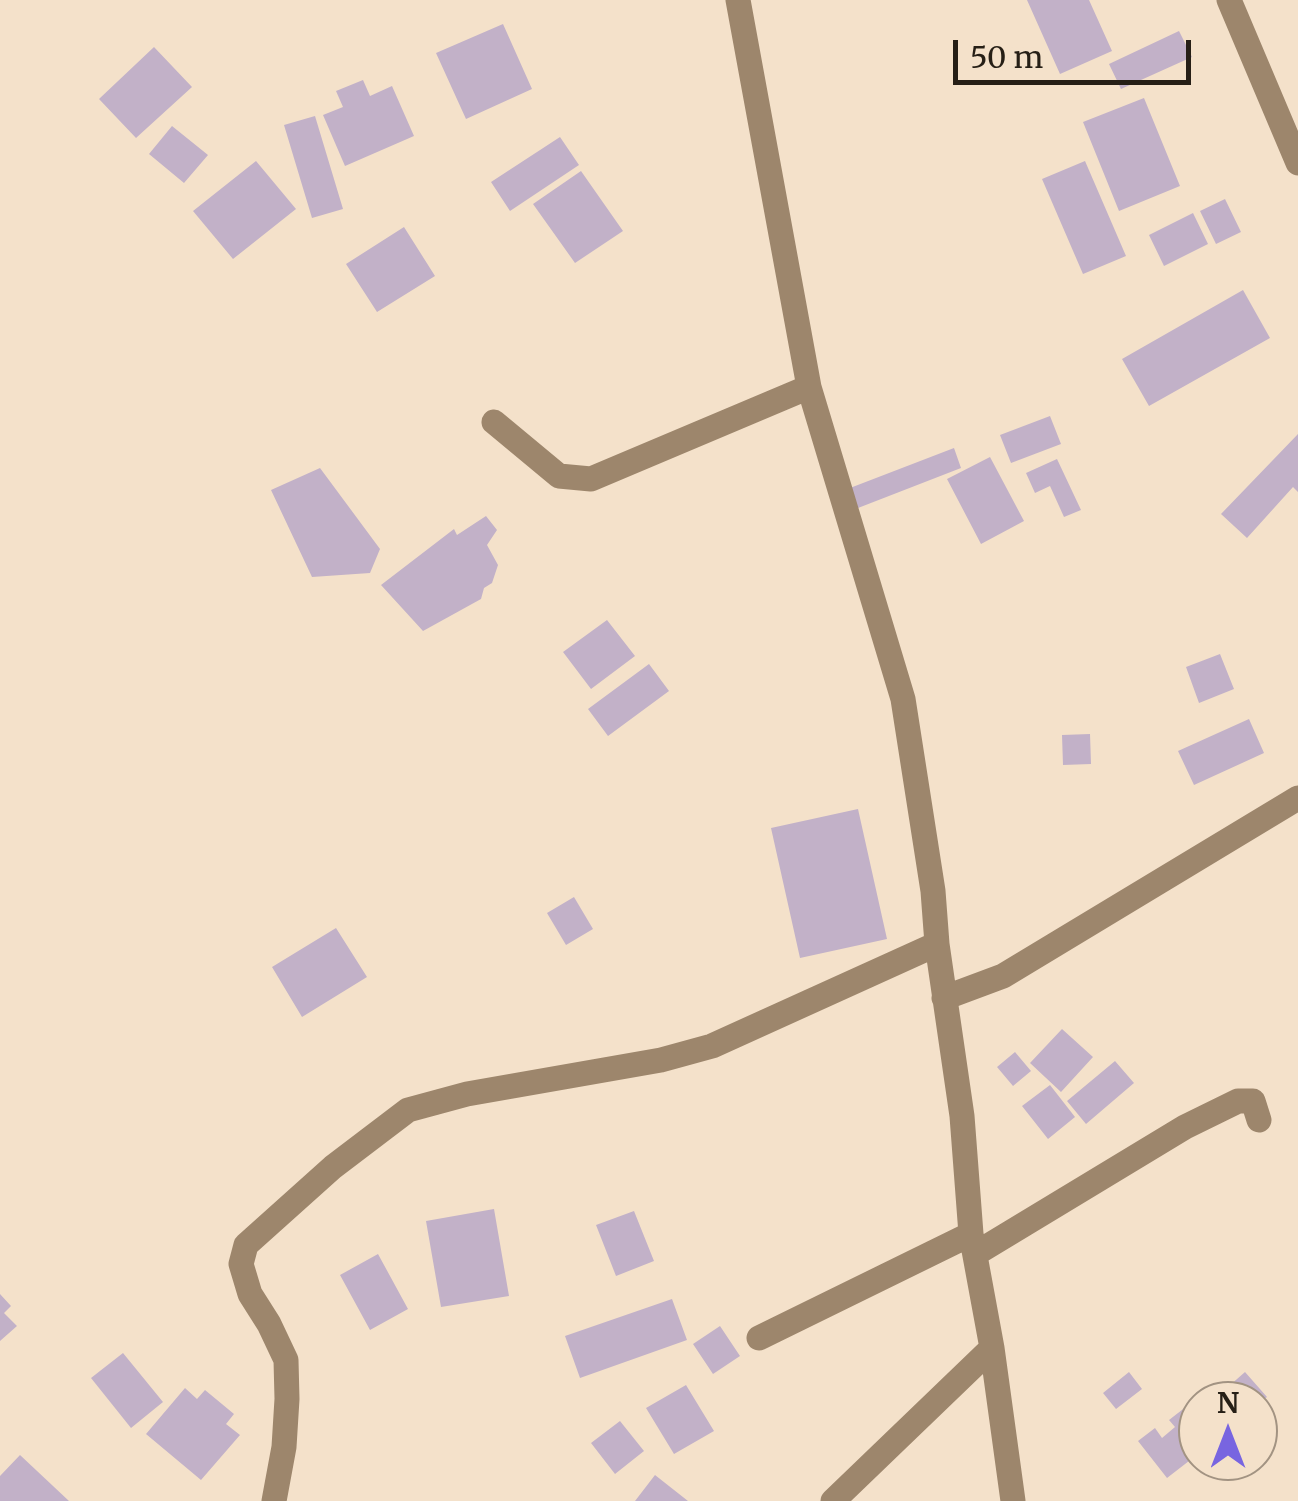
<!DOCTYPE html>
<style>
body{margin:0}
#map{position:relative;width:1298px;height:1501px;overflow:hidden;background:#f4e1ca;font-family:Merriweather,serif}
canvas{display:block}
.north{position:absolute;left:1178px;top:1381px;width:100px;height:100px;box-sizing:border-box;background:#f4e1ca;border:2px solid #a29382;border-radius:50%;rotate:0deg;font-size:28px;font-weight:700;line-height:40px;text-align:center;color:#261f16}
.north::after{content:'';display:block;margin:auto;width:35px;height:45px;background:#7865e0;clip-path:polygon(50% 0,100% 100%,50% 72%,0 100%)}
.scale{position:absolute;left:953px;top:40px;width:238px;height:45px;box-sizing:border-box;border:5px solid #261f16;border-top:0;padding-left:12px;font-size:30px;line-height:35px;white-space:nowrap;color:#261f16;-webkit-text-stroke:8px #f4e1ca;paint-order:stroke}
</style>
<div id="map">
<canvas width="1298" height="1501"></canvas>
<div class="north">N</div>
<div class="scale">50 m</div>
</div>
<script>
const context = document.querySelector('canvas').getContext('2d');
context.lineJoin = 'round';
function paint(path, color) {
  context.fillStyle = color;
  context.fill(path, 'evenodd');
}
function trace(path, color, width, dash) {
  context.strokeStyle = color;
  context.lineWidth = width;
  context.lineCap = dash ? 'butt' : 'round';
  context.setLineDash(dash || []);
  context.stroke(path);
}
paint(new Path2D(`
 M1027 0H1089L1112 51 1060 74Z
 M503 24 532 89 466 119 436 53Z
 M1179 31 1192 57 1121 89 1109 64Z
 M154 47 192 87 136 138 99 99Z
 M363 80 370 96 392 86 414 136 345 166 323 115 343 107 336 91Z
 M1144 98 1180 186 1119 211 1083 122Z
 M315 116 343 209 312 218 284 125Z
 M172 126 208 155 184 183 149 154Z
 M560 137 579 165 510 211 491 182Z
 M256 161 296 209 233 259 193 211Z
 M1085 161 1126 256 1083 274 1042 179Z
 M581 171 623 231 575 263 533 204Z
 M1225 199 1241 232 1216 244 1200 211Z
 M1193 213 1208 244 1164 266 1149 235Z
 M404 227 435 276 377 312 346 264Z
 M1243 290 1270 338 1149 406 1122 359Z
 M1050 416 1061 444 1011 463 1000 435Z
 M1298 434V492L1293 487 1247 538 1221 514Z
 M954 448 961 468 858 508 850 488Z
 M990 457 1024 521 981 544 947 479Z
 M1057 459 1081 510 1064 517 1050 486 1035 493 1026 473Z
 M320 468 380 549 370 573 312 577 271 490Z
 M486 516 497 530 487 545 498 565 492 583 484 588 481 599 423 631 381 585 454 529 457 535Z
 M607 620 635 656 591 689 563 652Z
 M1220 654 1234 689 1199 703 1186 667Z
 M649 664 669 691 608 736 588 709Z
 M1249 719 1264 753 1194 785 1178 751Z
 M1090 734 1091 764 1063 765 1062 735Z
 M858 809 887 939 800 958 771 828Z
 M574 897 593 929 566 945 547 913Z
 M336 928 367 977 302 1017 272 967Z
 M1062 1029 1093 1057 1061 1092 1030 1063Z
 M1015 1052 1031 1071 1013 1086 997 1067Z
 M1115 1061 1134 1083 1086 1124 1067 1101Z
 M1050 1085 1075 1117 1048 1139 1022 1106Z
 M494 1209 509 1296 441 1307 426 1221Z
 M634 1211 654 1261 616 1276 596 1225Z
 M378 1254 408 1309 370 1330 340 1275Z
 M0 1294 11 1306 4 1313 17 1326 0 1341Z
 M672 1299 687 1340 580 1378 565 1336Z
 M720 1326 740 1356 713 1374 693 1344Z
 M123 1353 163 1402 131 1428 91 1378Z
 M1129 1372 1142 1389 1116 1409 1103 1393Z
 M1245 1372 1267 1397 1258 1404V1401H1212Z
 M686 1385 714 1431 674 1454 646 1408Z
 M185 1388 197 1399 205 1390 234 1414 226 1424 240 1435 201 1480 146 1434Z
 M1187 1406 1198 1421V1454L1167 1478 1138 1441 1155 1428 1162 1438 1175 1427 1169 1420Z
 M620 1421 644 1451 615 1474 591 1443Z
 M20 1455 69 1501H0V1476Z
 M655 1475 688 1501H635Z`), '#c2b1c8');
trace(new Path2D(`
 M738 0 809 387 903 699 933 891 937 944 962 1116 971 1234 992 1348 1013 1501
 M1229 0 1298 163
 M494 422 559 476 591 479 809 387
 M944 998 1003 976 1298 798
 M975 1254 1185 1127 1238 1101H1253L1259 1120
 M759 1338 971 1234
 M274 1501 284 1447 287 1399 286 1360 269 1324 250 1294 241 1264 246 1245 333 1167 408 1110 467 1094 661 1060 712 1046 937 944
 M833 1501 992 1348`), '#9d866c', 25);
</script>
